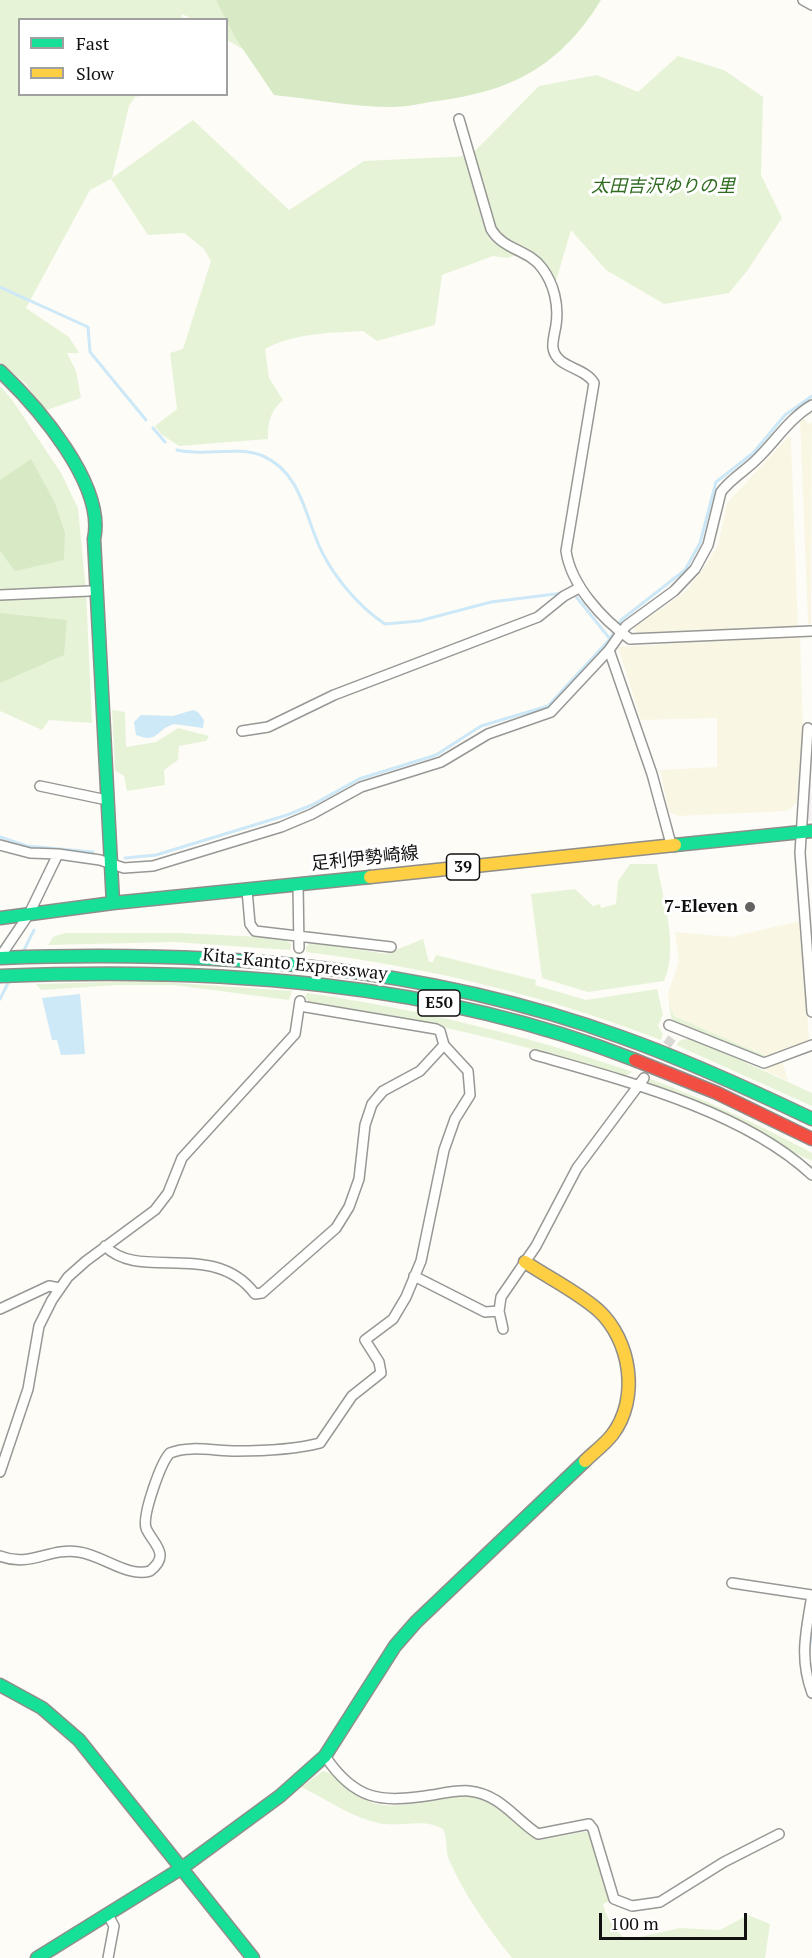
<!DOCTYPE html>
<meta charset="utf-8">
<style>
body{margin:0}
#map{position:relative;width:812px;height:1958px;overflow:hidden;background:#fdfcf7;font-family:"PT Serif",serif}
canvas{display:block}
.legend{position:absolute;left:18px;top:18px;width:210px;height:78px;box-sizing:border-box;background:#fff;border:2px solid #a0a0a0;margin:0;padding:8px 10px;list-style:none;font-size:18px;color:#111}
.legend li{display:flex;align-items:center;gap:12px;height:30px}
.legend b{width:30px;border:2px solid #a0a0a0}
.scale{position:absolute;left:599px;top:1913px;width:148px;height:27px;box-sizing:border-box;border:3px solid #111;border-top:0;padding-left:8px;font-size:18px;line-height:21px;white-space:nowrap;color:#111;-webkit-text-stroke:4px #fff;paint-order:stroke}
</style>
<div id="map">
<canvas width="812" height="1958"></canvas>
<ul class="legend">
<li><b style="height:8px;background:#16e098"></b>Fast</li>
<li><b style="height:8px;background:#ffcf43"></b>Slow</li>
</ul>
<div class="scale">100 m</div>
</div>
<script>
const context = document.querySelector('canvas').getContext('2d');
context.lineJoin = 'round';
function paint(path, color) {
  context.fillStyle = color;
  context.fill(path, 'evenodd');
}
function trace(path, color, width, dash) {
  context.strokeStyle = color;
  context.lineWidth = width;
  context.lineCap = dash ? 'butt' : 'round';
  context.setLineDash(dash || []);
  context.stroke(path);
}
function write(font, color, halo, rows, align = 'center') {
  context.font = font + ' "PT Serif","Noto Sans JP",serif';
  context.lineWidth = 6;
  context.setLineDash([]);
  context.textBaseline = 'middle';
  context.strokeStyle = halo;
  context.fillStyle = color;
  for (const [text, x, y, turn = 0] of rows) {
    context.save();
    context.translate(x, y);
    context.rotate((+turn || 0) * Math.PI / 180);
    context.textAlign = isNaN(turn) ? turn : align;
    if (halo) context.strokeText(text, 0, 0);
    context.fillText(text, 0, 0);
    context.restore();
  }
}
paint(new Path2D(`
 M810 746 812 821H809L804 817Z`), '#f5f0f3');
paint(new Path2D(`
 M804 418 808 424 812 422 811 626 808 623 800 420Z
 M789 436 791 441 798 627 638 635 633 628 686 591 704 568 718 545 727 503Z
 M800 635 803 727 797 803 787 811 678 816 669 812 660 770 717 767V718L641 720 618 647Z
 M799 921 809 1036 806 1043 768 1057 674 1016 669 1004 668 993 679 961 675 932 731 937Z
 M782 1060 788 1081 760 1068Z`), '#f9f7e4');
paint(new Path2D(`
 M0 0H216L244 50 227 40 226 20 192 19 182 14V20H20V94L145 95 135 97 129 106 112 178 193 120 289 210 364 161 470 156 539 86 597 75 638 92 678 56 724 70 763 97 761 175 782 218 747 271 729 293 664 304 606 270 571 230 556 281 517 255 507 258 493 256 442 275 435 325 377 341 363 331C330 333 294 333 265 349L269 378 283 400C270 412 268 421 268 439L179 446 161 434 155 426 177 409 170 353 183 349 211 261 204 249 184 233 148 235 111 179 90 190 26 308 69 337 79 353H67L76 371 81 398 44 411 26 384 0 362Z
 M0 386 13 401 61 473 78 508 86 591 92 723 49 720 42 730 0 711Z
 M112 710 125 712 126 747 156 742 178 728 209 736 206 741 179 746 178 760 164 770 165 785 127 791 124 776 115 770Z
 M630 864H657C663 900 679 947 664 981L588 992 542 978 531 894 575 889 593 906 600 904 601 908 616 904 618 881Z
 M65 933H178L283 938 291 944 290 950 174 942 48 945 53 937Z
 M423 939 429 962H433L436 955 536 980 535 985 586 1000 657 989 663 1015 658 1026 663 1034 661 1040C546 996 428 967 306 952V947L311 942 386 954Z
 M147 981 292 991 289 1000 174 985H118L41 990 36 984Z
 M307 993C418 1009 526 1035 633 1072L623 1077C520 1042 416 1019 309 1002L305 997Z
 M669 1004 674 1016 768 1057 761 1059 672 1022Z
 M692 1038 812 1093V1106L676 1045 681 1040Z
 M651 1079C706 1100 760 1125 812 1153V1161L646 1084Z
 M323 1771C341 1775 354 1796 373 1803 403 1812 438 1793 469 1794 479 1795 504 1804 511 1811 521 1820 527 1834 540 1840L588 1831 611 1900 603 1904C607 1920 614 1928 626 1940L680 1928 720 1930 748 1915 770 1924 765 1958H512C488 1928 465 1896 449 1860 445 1850 448 1840 443 1829 423 1817 399 1828 378 1823 351 1817 326 1799 301 1787Z`), '#e7f3d7');
paint(new Path2D(`
 M216 0H601C560 66 513 91 437 101 423 103 407 107 392 107 353 107 313 99 274 95L236 39Z
 M31 459 55 503 65 533 64 560 15 571 0 551V480Z
 M0 613 67 620 64 655 0 683Z`), '#d8eac5');
paint(new Path2D(`
 M193 710 198 712 204 720 203 728 174 724C155 730 158 744 136 735L134 722 141 715 173 716Z
 M80 994 85 1054 61 1055 57 1040H52L42 998Z`), '#cde8f7');
trace(new Path2D(`
 M0 287 88 327 90 352 146 420
 M153 428 165 442
 M177 450C205 457 236 445 263 456 302 473 305 518 322 552 335 578 360 608 385 624L419 621 491 602 563 593
 M574 594 610 639
 M0 837 27 846 93 852
 M125 858 156 855 287 815 312 805 359 779 436 755 481 726 548 706 610 639 621 620 685 570 700 543 716 482 753 453 785 415 812 396
 M23 952 34 930
 M0 999 8 983
 M809 1650 812 1631`), '#cde8f7', 3);
trace(new Path2D(`
 M659 1056 672 1038`), '#dad9d4', 9, [9, 4.5]);
const street = new Path2D(`
 M803 0 812 5
 M459 119 491 229C503 250 528 249 542 268 554 284 559 305 556 325 555 332 552 342 553 348 556 368 585 367 594 383L566 551C571 585 602 619 630 639L812 631
 M0 595 89 591
 M609 650 652 774 671 844
 M808 728 800 853 812 1012
 M242 731 268 727 334 695 538 617 564 596 579 588
 M40 786 107 800
 M0 845 30 853 58 854 100 860 124 868 153 866 281 827 312 814 361 787 441 762 488 734 551 712 609 650 626 626 674 591 695 569 708 545 721 492C731 478 747 470 759 457 777 439 790 418 812 405
 M298 884 299 948
 M247 890 250 924 255 931 391 947
 M0 957 29 914 58 854
 M669 1025 764 1063 812 1045
 M535 1055C623 1080 744 1111 812 1175
 M105 1246C139 1282 214 1239 255 1294L262 1293 336 1228 349 1207 359 1179 365 1125 372 1104 383 1091 420 1071 444 1045
 M414 1276 485 1312 499 1311
 M0 1309 49 1286 59 1288
 M503 1329 499 1311 501 1297 536 1246 577 1168 644 1078
 M0 1472 28 1389 39 1326 52 1300 68 1277 86 1261 155 1210 168 1193 182 1158 295 1034 300 1001
 M0 1556C31 1568 49 1547 79 1552 102 1555 128 1578 150 1571 172 1554 152 1543 146 1528 142 1515 161 1462 170 1453 189 1445 215 1451 236 1451 263 1451 293 1450 320 1443L352 1396 381 1373 379 1362 365 1340 393 1319 406 1297 421 1261 444 1150 455 1119 470 1095 468 1071 444 1045 440 1031 436 1029 300 1006
 M732 1583 812 1595
 M812 1595C806 1632 799 1657 812 1693
 M325 1756C355 1801 381 1803 432 1795 444 1793 457 1790 469 1791 500 1794 515 1819 538 1834L589 1824 593 1829 614 1899 632 1906 660 1902 724 1862 779 1834
 M108 1958 114 1926 108 1915`);
const fast = new Path2D(`
 M0 371C37 406 106 485 94 539L113 903
 M675 845 812 831
 M0 918 113 903 370 877
 M0 958C210 950 421 964 621 1037 686 1060 749 1089 812 1119
 M0 976C214 967 434 981 635 1060
 M0 1685 42 1708 79 1740 253 1958
 M37 1958 182 1868 280 1796 325 1756 395 1646 416 1622 585 1461`);
const slow = new Path2D(`
 M370 877 675 845
 M525 1262C549 1278 576 1291 598 1310 631 1340 640 1399 612 1435 604 1445 593 1453 585 1461`);
const jam = new Path2D(`
 M635 1060 717 1093 812 1139`);
trace(street, '#979795', 12);
trace(fast, '#8e8d8b', 15);
trace(slow, '#8e8d8b', 15);
trace(jam, '#8e8d8b', 15);
trace(street, '#fffffe', 9);
trace(fast, '#16e098', 12);
trace(slow, '#ffcf43', 12);
trace(jam, '#f24e42', 12);
for (const [x, y, r, color] of [
 [750,907,6,"#646362"]
]) {
  const dot = new Path2D();
  dot.arc(x, y, r, 0, 2 * Math.PI);
  context.fillStyle = color;
  context.fill(dot);
  trace(dot, '#fff', 2);
}
for (const [x, y, w] of [
 [463,867,33],
 [439,1003,42]
]) {
  const box = new Path2D();
  box.roundRect(x - w / 2, y - 13, w, 26, 4.5);
  context.fillStyle = '#fff';
  context.fill(box);
  trace(box, '#111', 1.5);
}
write('bold 16px', '#111', null, [
 ["39",463,867],
 ["E50",439,1003]
]);
write('italic 18px', '#2f6b1f', '#fff', [
 ["太田吉沢ゆりの里",663,187]
]);
write('18px', '#111', '#fff', [
 ["足利伊勢崎線",365,859,-6],
 ["Kita-Kanto Expressway",295,965,6]
]);
write('bold 18px', '#111', '#fff', [
 ["7-Eleven",738,907]
], 'right');
</script>
